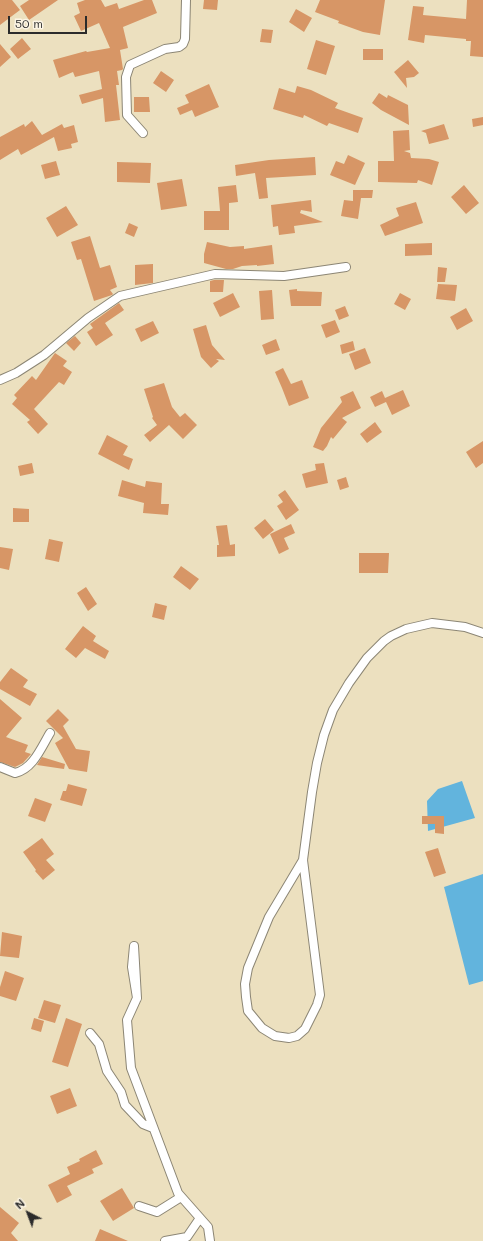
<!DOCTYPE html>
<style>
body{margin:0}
#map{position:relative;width:483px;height:1241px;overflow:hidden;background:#ece0bf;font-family:Mali,sans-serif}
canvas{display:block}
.north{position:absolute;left:8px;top:1193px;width:40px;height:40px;-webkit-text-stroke:3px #fcf5e5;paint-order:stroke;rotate:318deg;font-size:11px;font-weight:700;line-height:16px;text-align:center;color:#2b2b2b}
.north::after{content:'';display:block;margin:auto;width:14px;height:18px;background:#2b2b2b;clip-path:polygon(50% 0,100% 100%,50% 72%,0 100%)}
.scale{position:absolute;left:8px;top:16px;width:79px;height:18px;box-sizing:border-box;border:2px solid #2b2b2b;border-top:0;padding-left:5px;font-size:12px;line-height:14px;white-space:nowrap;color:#2b2b2b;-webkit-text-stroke:3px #fcf5e5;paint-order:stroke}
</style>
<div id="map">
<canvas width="483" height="1241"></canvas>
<div class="north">N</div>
<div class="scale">50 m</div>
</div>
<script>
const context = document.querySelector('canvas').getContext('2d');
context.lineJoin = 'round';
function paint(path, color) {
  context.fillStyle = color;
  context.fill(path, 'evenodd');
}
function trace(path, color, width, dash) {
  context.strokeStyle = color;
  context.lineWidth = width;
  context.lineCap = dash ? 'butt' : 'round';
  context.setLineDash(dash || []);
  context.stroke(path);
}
paint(new Path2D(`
 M462 781 475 818 428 831 427 801 438 789Z
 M483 874V981L469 985 444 887Z`), '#62b4dd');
paint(new Path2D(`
 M0 0H12L20 10 0 25Z
 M29 0H58L29 20 20 6Z
 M85 0H101L105 7 117 3 119 9 144 0H152L157 13 123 27 128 48 120 50 123 69 122 70 117 71 119 85H116L120 120 105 122 103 98 82 104 79 95 102 89 99 71 75 77 73 72 59 78 53 60 86 51 87 52 110 48 99 23 81 31 74 16 80 13 77 3Z
 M204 0H218L217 10 203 9Z
 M320 0H385L380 35 363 32 338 23 339 21 315 12Z
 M467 0H483V57L470 56 471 41H466V39L425 35 424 43 408 40 413 6 424 7 423 15 466 19Z
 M296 9 312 18 304 32 289 22Z
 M262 29 273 30 271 43 260 42Z
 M22 38 31 49 18 59 10 49Z
 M316 40 335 46 326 75 307 69Z
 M0 44 11 57 0 67Z
 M363 49H383V60H363Z
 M408 60 419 73 414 77 406 78 407 88 394 72Z
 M161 71 174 80 166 92 153 83Z
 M209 84 219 107 195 117 192 110 180 115 177 108 189 103 185 95Z
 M297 86 311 90 338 103 335 108 363 118 358 133 329 123 327 126 304 115 303 118 273 109 279 88 295 93Z
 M379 93 387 98 388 95 408 105 409 125 381 110 372 103Z
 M134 97H149L150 112H134Z
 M483 117V125L473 127 472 119Z
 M32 121 42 135 62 124 64 128 74 125 78 142 71 144 72 148 58 151 54 137 21 155 18 149 0 160V137L24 124 25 127Z
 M444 124 449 139 429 144 426 133 421 131Z
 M409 130 410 150 404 151 410 153 411 158 429 159 439 162 432 185 418 180 417 183 378 182V161H394L393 131Z
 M348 155 365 163 355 185 330 175 336 161 344 164Z
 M315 157 316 175 266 178 268 198 259 199 255 173 236 176 235 165 269 160Z
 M56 161 60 175 45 179 41 165Z
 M117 162 151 163 150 183 117 182Z
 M182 179 187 206 161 210 157 183Z
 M236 185 238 202 229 203V230H204V211H220L218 187Z
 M464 185 479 203 466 214 451 197Z
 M353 190H373L372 198H361L358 219 341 216 344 200 353 201Z
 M311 200 312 212 301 210 300 213 323 222 294 226 295 233 279 235 278 226 273 227 271 205Z
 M416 202 423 223 385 236 380 225 399 216 396 208Z
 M66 206 78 225 57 237 46 218Z
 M129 223 138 227 134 237 125 233Z
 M90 236 100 268 110 265 117 287 110 290 113 294 112 295 94 301 81 259 77 260 71 242Z
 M207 242 230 247 244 246V249L272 245 274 264 257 266V265L242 266 233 269H226L204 263V254Z
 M432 243V255L405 256V244Z
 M153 264V283L135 285V265Z
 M438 267 447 268 445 282H437Z
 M214 280H224L223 292H210V281Z
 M438 284 457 285 455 301 436 299Z
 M297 289V291L322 292 321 306H291L289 290Z
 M272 290 274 319 261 320 259 291Z
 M233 293 240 307 220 317 213 303Z
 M400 293 411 299 405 310 394 304Z
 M119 303 124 310 105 323 113 335 96 346 87 332 93 328 90 324Z
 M345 306 349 316 339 320 335 310Z
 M466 308 473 321 457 330 450 317Z
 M335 320 340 332 326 338 321 325Z
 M153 321 159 333 141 342 135 329Z
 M206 325 212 345 225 360 216 359 219 361 211 368 201 357 193 329Z
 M75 336 81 343 74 351 66 343Z
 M276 339 280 350 266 355 262 345Z
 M353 341 355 350 342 354 340 345Z
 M365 348 371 363 355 370 349 354Z
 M55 353 67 361 63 366 72 372 64 385 59 382 34 409 48 424 38 434 27 422 30 420 12 404 17 398 14 395 32 376 36 380Z
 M283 368 291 384 302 380 309 398 289 406 282 388 275 372Z
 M164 383 172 407 180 417 185 413 197 425 183 439 169 425 150 442 144 435 157 425 152 418 153 417 144 389Z
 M403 390 410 406 392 415 386 402 375 407 370 397 382 391 385 398Z
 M353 391 361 408 342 418 347 422 333 439 331 437 327 446 323 451 313 447 321 428 342 402 340 397Z
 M375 422 382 432 367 443 360 434Z
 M107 435 128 446 123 455 133 459 129 470 98 454Z
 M483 441V463L476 468 466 452Z
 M32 463 34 473 20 476 18 466Z
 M324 463 328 483 306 488 302 474 316 470 315 464Z
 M346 477 349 487 340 490 337 480Z
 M122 480 145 487 146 481 162 483 161 504H169L168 515 143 513 144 503 118 496Z
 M285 490 299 510 286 520 277 506 283 502 278 495Z
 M13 508 29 509V522H13Z
 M265 519 274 530 263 539 254 528Z
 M291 524 295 533 284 538 289 549 279 554 270 534Z
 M227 525 230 545 235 544V556L217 557V545H219L216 526Z
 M49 539 63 542 59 562 45 559Z
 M0 547 13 549 9 570 0 568Z
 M359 553H389L388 573H359Z
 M181 566 199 579 190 590 173 577Z
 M86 587 97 604 88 611 77 593Z
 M155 603 167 606 164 620 152 617Z
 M83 626 96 636 93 641 109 651 105 659 85 648 76 658 65 649Z
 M11 668 28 680 23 687 37 694 30 706 0 689V682Z
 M0 699 22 718 6 737 28 745 25 752 31 754 23 763 15 767 0 762Z
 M58 709 69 720 63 726 76 749 90 751 87 772 69 769 55 743 63 738 46 721Z
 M42 757 65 764 64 769 37 765Z
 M68 784 87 789 82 806 60 800 63 791H66Z
 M35 798 52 804 45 822 28 816Z
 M422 816H444V834L435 833V824H422Z
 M42 838 54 854 46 860 55 870 43 880 35 871 36 870 23 852Z
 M438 848 446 873 434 877 425 852Z
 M2 932 22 936 19 958 0 956Z
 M5 971 24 978 16 1001 0 996V987Z
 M44 1000 61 1005 55 1023 38 1018Z
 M34 1018 44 1021 41 1032 31 1029Z
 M66 1018 82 1024 68 1067 52 1062Z
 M70 1088 77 1106 57 1114 50 1096Z
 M96 1150 103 1164 92 1169 94 1173 67 1186 72 1195 57 1203 48 1185 70 1174 67 1167 80 1161 79 1159Z
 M122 1188 134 1208 113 1221 100 1201Z
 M0 1207 19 1223 11 1233 18 1241H0Z
 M100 1229 128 1241H95Z`), '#d79666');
const minor = new Path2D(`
 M143 133 127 115 126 77 130 65 165 49 179 47 183 44 185 39 186 0
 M0 380 16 373 44 355 88 318 120 296 215 274 284 276 346 267
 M0 767 15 773C33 769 41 748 50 733
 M303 860 269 917 248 968 245 984 246 997 248 1011 262 1028 275 1036 289 1038 297 1036 305 1029 317 1005 320 995 303 860 312 792 317 763 324 735 333 710 349 683 367 658 384 641 391 636 406 629 432 623 465 627 483 633
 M137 998 132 967 134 946 137 998 127 1020 131 1068 178 1193 208 1227 210 1241
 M90 1033 99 1044 107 1071 121 1092 125 1105 143 1124 153 1128
 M139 1206 157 1212 181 1197
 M165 1241 187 1237 200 1218`);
trace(minor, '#8c8675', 10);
trace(minor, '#fff', 8);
</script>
